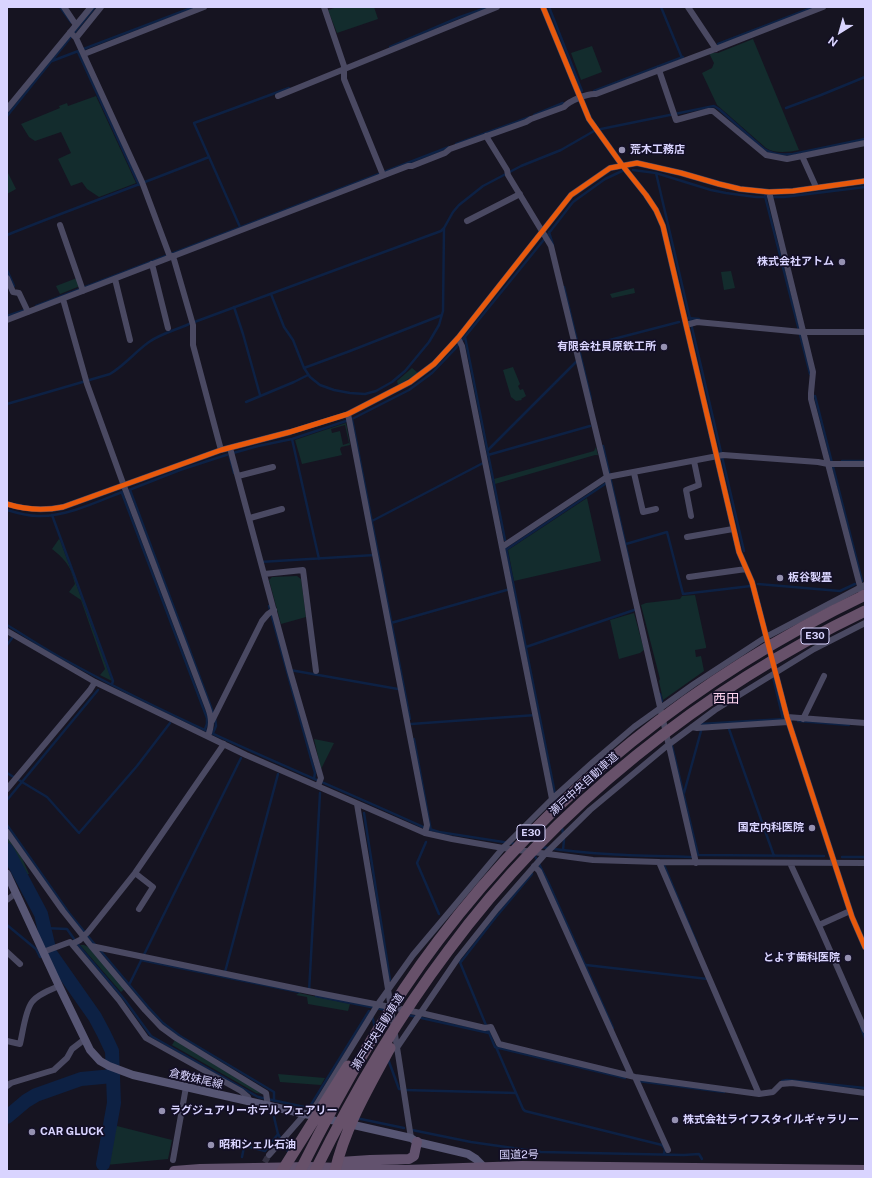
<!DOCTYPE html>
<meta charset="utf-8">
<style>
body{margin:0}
#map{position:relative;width:872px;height:1178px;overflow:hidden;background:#161421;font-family:"Public Sans",sans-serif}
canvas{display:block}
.frame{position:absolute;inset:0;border:8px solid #d9d4ff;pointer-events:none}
.north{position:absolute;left:820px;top:12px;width:40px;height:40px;-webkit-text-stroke:3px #130f26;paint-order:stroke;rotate:217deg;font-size:11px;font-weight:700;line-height:16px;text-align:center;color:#d9d4ff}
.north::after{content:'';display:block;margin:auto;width:14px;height:18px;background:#d9d4ff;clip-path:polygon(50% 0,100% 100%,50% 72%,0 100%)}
</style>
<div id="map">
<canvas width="872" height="1178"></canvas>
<div class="frame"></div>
<div class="north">N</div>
</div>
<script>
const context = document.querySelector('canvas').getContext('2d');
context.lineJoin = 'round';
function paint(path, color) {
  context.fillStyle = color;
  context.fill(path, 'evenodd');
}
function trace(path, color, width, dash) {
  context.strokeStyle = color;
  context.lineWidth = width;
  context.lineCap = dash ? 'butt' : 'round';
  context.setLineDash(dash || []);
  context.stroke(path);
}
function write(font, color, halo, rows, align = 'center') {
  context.font = font + ' "Public Sans","Noto Sans JP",sans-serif';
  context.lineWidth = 3.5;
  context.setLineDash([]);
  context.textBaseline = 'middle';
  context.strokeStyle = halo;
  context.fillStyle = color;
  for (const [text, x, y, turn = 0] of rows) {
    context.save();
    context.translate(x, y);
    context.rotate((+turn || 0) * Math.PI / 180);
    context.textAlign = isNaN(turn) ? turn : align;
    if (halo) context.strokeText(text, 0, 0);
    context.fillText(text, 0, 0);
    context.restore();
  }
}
paint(new Path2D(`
 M337 7H374L378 19 337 33 328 10Z
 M753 39 799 150C788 152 776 154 766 148L717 105 702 73 712 68 714 63 709 53H718Z
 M592 46 602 72 581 80 571 53Z
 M96 96 136 183 99 197 87 189 82 182 71 186 58 159 71 153 61 132 35 141 29 137 21 124 60 108 59 106 67 103 68 106Z
 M7 171 16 189 7 194Z
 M731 271 735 288 724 290 721 272Z
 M77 278 80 286 60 294 56 286Z
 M634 288 635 293 612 298 610 294Z
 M513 367 520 384 518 386 520 390 523 389 526 396 521 399 522 400 516 401 511 397 503 370Z
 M412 368 418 373 398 385 397 381Z
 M346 423 350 445 341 447 340 449 342 455 302 464 295 440ZM345 425 349 443 343 445 340 431 332 433 331 429Z
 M596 447 598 455H595L495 484 494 479 594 451Z
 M587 498 601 561 514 581 508 550Z
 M59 539 60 540 112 681 100 675 105 669 81 600 69 592 75 584C71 567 66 560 52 549Z
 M297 576 301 579 306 617 281 624 269 580 272 577Z
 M695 595 706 646V648L695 650 696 657 701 656 704 671 663 700 659 681 660 679 641 605 646 603 680 599 682 596Z
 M634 613 644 650 640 653 619 659 610 620Z
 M314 739 334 743 321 769Z
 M7 837 22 858 29 874H27L7 840Z
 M80 945H84L88 947 126 988 121 992Z
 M299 993 350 1004 348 1011 308 1004 307 997 296 995Z
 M175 1040 263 1094 256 1093 172 1045Z
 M278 1074 325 1078 321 1085 280 1082Z
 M113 1125 172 1140 168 1159 106 1165Z`), '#132c2d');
trace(new Path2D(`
 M60 7 71 22
 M549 7 582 91
 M661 7 682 58
 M718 44 814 7
 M390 47 460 17 489 7
 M78 52 139 185
 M52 61 194 7
 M594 91 683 57
 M786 108 821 95 865 77
 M534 115 563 103
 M7 116 95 7
 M601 129 714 106 719 109 764 149C772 154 784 155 793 154L865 139
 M456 144 530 117
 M633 170 656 173 711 190 726 193 756 197H784L865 187
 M656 173 744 551
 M765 196 810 374
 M240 227 194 123 289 88
 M549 232 553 245
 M7 235C74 208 142 184 209 157
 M7 270 14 286
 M564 287 591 399
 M271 294 284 327 293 340 304 368 310 377 320 385 334 390 350 393 365 394 376 391 392 382 405 371 429 342 439 325 443 311 444 228
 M36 306 449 147
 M234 307 243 334 260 395
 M7 316 25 310
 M688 318 699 319
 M465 337 505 540
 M579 348 679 322
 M304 368 350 351 442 315
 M815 396 862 581
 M246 402 294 382 308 375
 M7 404 110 374C125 365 135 352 149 342 160 334 176 330 189 324L441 231 444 228 453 212 459 205 483 186 521 166 561 150 594 131
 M352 419 410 719
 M292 439 319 559
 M603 446 629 560
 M488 450 576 362
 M229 454 234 473
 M488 455 590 426
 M842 461H865
 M129 490 180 470 226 455 258 446 292 439 352 419 409 390 432 373 455 349 542 242 573 202 605 179 622 171
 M130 490 215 718 216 726 213 733
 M122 493 207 718V724L205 729
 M7 510C17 513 27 516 38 516 65 517 97 502 122 492
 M52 515 113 681 112 684
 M372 521 485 462
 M626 544 667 532 683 594 751 586
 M506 548 557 804
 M507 549 608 482
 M260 562 375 555
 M758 584 840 591 855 584
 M269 606 315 773 314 779
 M391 623 510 589
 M7 625C27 637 46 650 67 661 181 724 304 773 423 827L439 832 516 844
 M7 645 12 638
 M526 647 637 609
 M290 670 398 689
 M773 677 783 719
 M660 694 662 701
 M798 721 849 725
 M411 724 536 715
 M701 724 784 719
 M729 729 774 856
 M414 739 431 831
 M672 746 698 855
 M7 773 47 797 79 833 137 766 170 723
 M684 793 701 731
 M7 800 98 690
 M364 813 390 980
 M7 825 69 913 96 946
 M562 827 564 840 563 850
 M426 842 417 863 439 914
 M541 847C590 855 641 856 691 857
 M534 854 549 884 613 1028
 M697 855 824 856
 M842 857H865
 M664 865 697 944
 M7 925 36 949 40 957 41 956
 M44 928 67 929 79 946 124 999 151 1036 258 1097 314 1109
 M99 949 148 1007 163 1023 180 1036 274 1092V1101
 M141 960 299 992
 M459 960 495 1047 625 1078
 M460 963 495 918 532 874
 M586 965 708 979
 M225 972 278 774
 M129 985 241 758
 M309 992 320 793
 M316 996 386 1010
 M408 1015 489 1033
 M372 1016 375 1027
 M861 1027 865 1038
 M496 1047 523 1109 525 1111 662 1145 665 1149 664 1154
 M388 1059 399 1089H400
 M638 1081 724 1092
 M782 1081 787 1080 865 1088
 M405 1090 516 1093
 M309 1108 369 1011
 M356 1118 404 1128
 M412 1130 471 1142 541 1152 684 1155 699 1154 702 1159
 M278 1134 289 1153
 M242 1157 244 1147 246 1146 265 1151 278 1134 274 1117`), '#0d2144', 2.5);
trace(new Path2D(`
 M7 850 41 914 50 953 95 1017 104 1034 112 1051 114 1103 103 1164
 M7 1117 26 1101 36 1095 81 1079 113 1076`), '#0d2144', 14);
trace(new Path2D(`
 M260 1170 269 1155`), '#333142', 6, [6, 3]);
trace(new Path2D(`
 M64 7 76 25
 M324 7 344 66V79L383 175
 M543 7 589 119 622 165 646 195 656 210 663 226 739 552 752 582 787 717 852 917 865 947
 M688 7 716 49
 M70 32 76 38 142 182 170 257
 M76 38 101 7
 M84 54 204 7
 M659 70 676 120 709 111H713L766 155 787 159 802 156 816 187
 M278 96 497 7
 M7 109 91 7
 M486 136 507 170 508 175 551 246 607 477 696 863
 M802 156 865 143
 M769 192 813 372 811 393V399L861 590
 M467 221 520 194
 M60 225 83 291
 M173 256 193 325V345L221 450
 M152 264 168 328
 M7 278 13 292 19 293 28 312
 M115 279 130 340
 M63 299 87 384 124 486 208 708C212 719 212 725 208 736
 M7 320 408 166H412L445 153 450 149 526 122 531 119 564 107C569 101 588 93 596 94L718 48 823 7
 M686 325 697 322 802 332H865
 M458 338 462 346 552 799
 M348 414 427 825 425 833
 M230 448 290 671 321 778 318 786
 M634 473 643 512 656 509
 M238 476 273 467
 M7 504C26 510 43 511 63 507L221 450 290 432 348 414 410 382 434 364 458 338 571 195 610 168 637 163 681 173 719 184 740 189 769 192 793 191 865 181
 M691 516 686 490 699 485 694 461
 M250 518 282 509
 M687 537 733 529
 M502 547 607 477 723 455 818 462 828 464H865
 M264 574 303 570 316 671
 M689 577 746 569
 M7 631 95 682 246 755 425 833 452 839 503 848 593 860 659 862 865 863
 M787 717 865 723
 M803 719 824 676
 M212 721 262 621 268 614 274 610
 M692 727 697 728 788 722
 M7 789 90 690 95 682
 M357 804 388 989 411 1138
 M7 832 63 911 91 946 308 991 421 1013 485 1028 491 1027 499 1044 635 1077 759 1094 773 1092 781 1084 792 1083 865 1093
 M659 862 759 1094
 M790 863 821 930 865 1030
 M534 866 539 871 631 1075
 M135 873 153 887 139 909
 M7 900 16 893
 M819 925 850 911
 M72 944 119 1000 146 1038 241 1091 248 1097 250 1102
 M91 946 145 1010 161 1027 176 1038 266 1093 268 1106
 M7 952 20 964
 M43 952 70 942 72 944 80 940 88 932 135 873 224 744
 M7 1041 20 1044C23 1032 25 1011 32 1002 38 994 50 990 59 986
 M396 1049 458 958 497 909 545 854 590 810 668 745 715 710 814 649 865 623
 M635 1077 668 1150
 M7 1086 11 1083 54 1070 67 1058 72 1049 85 1039
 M310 1115 378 1004 413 955 503 848 552 799 593 762 634 727 694 684 766 637 865 585
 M269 1155 305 1114
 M173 1160 186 1087`), '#4a4962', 6);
trace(new Path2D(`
 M7 874 59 986 90 1050 100 1061 109 1066 133 1075 411 1138 417 1142 468 1154 476 1159 486 1169`), '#575674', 8);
trace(new Path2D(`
 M340 1162 370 1160 409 1159 414 1156 417 1142
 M174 1171 200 1169 309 1167 405 1170 522 1166 865 1170`), '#62526e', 10);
trace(new Path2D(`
 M282 1171 348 1066
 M300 1171C340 1091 384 1012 438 941 550 793 698 675 865 595
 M315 1171C353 1094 396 1020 448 951 554 807 704 688 865 611
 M335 1171C345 1127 369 1087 390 1048`), '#67516a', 11);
trace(new Path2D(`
 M543 7 589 119 622 165 646 195 656 210 663 226 739 552 752 582 787 717 852 917 865 947
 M7 504C26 510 43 511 63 507L221 450 290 432 348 414 410 382 434 364 458 338 571 195 610 168 637 163 681 173 719 184 740 189 769 192 793 191 865 181`), '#e8590c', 5);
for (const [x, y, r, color] of [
 [622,150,4,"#9591b1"],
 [842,262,4,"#9591b1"],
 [664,347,4,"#9591b1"],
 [780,578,4,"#9591b1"],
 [812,828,4,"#9591b1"],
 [848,958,4,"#9591b1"],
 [162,1111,4,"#9591b1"],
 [675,1120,4,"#9591b1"],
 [32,1132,4,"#9591b1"],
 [211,1145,4,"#9591b1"]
]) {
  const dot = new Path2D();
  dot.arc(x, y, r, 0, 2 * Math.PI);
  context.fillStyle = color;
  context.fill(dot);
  trace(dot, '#130f26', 1.5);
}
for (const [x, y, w] of [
 [815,636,28],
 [531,833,28]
]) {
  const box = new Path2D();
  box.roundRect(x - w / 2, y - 8, w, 16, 3);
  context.fillStyle = '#130f26';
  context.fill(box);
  trace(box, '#d9d4ff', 1);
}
write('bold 10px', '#d9d4ff', null, [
 ["E30",815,636],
 ["E30",531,833]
]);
write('bold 11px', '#d9d4ff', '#130f26', [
 ["荒木工務店",630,150],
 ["株式会社アトム",834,262,"right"],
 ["有限会社貝原鉄工所",656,347,"right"],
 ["板谷製畳",788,578],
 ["国定内科医院",804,828,"right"],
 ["とよす歯科医院",840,958,"right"],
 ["ラグジュアリーホテル フェアリー",170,1111],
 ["株式会社ライフスタイルギャラリー",683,1120],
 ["CAR GLUCK",40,1132],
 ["昭和シェル石油",219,1145]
], 'left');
write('11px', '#d9d4ff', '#130f26', [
 ["瀬戸中央自動車道",584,784,-42],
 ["瀬戸中央自動車道",378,1032,-58],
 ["倉敷妹尾線",196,1079,13],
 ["国道2号",519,1155,-1]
]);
write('13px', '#ffd6f0', '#130f26', [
 ["西田",726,699]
]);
</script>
